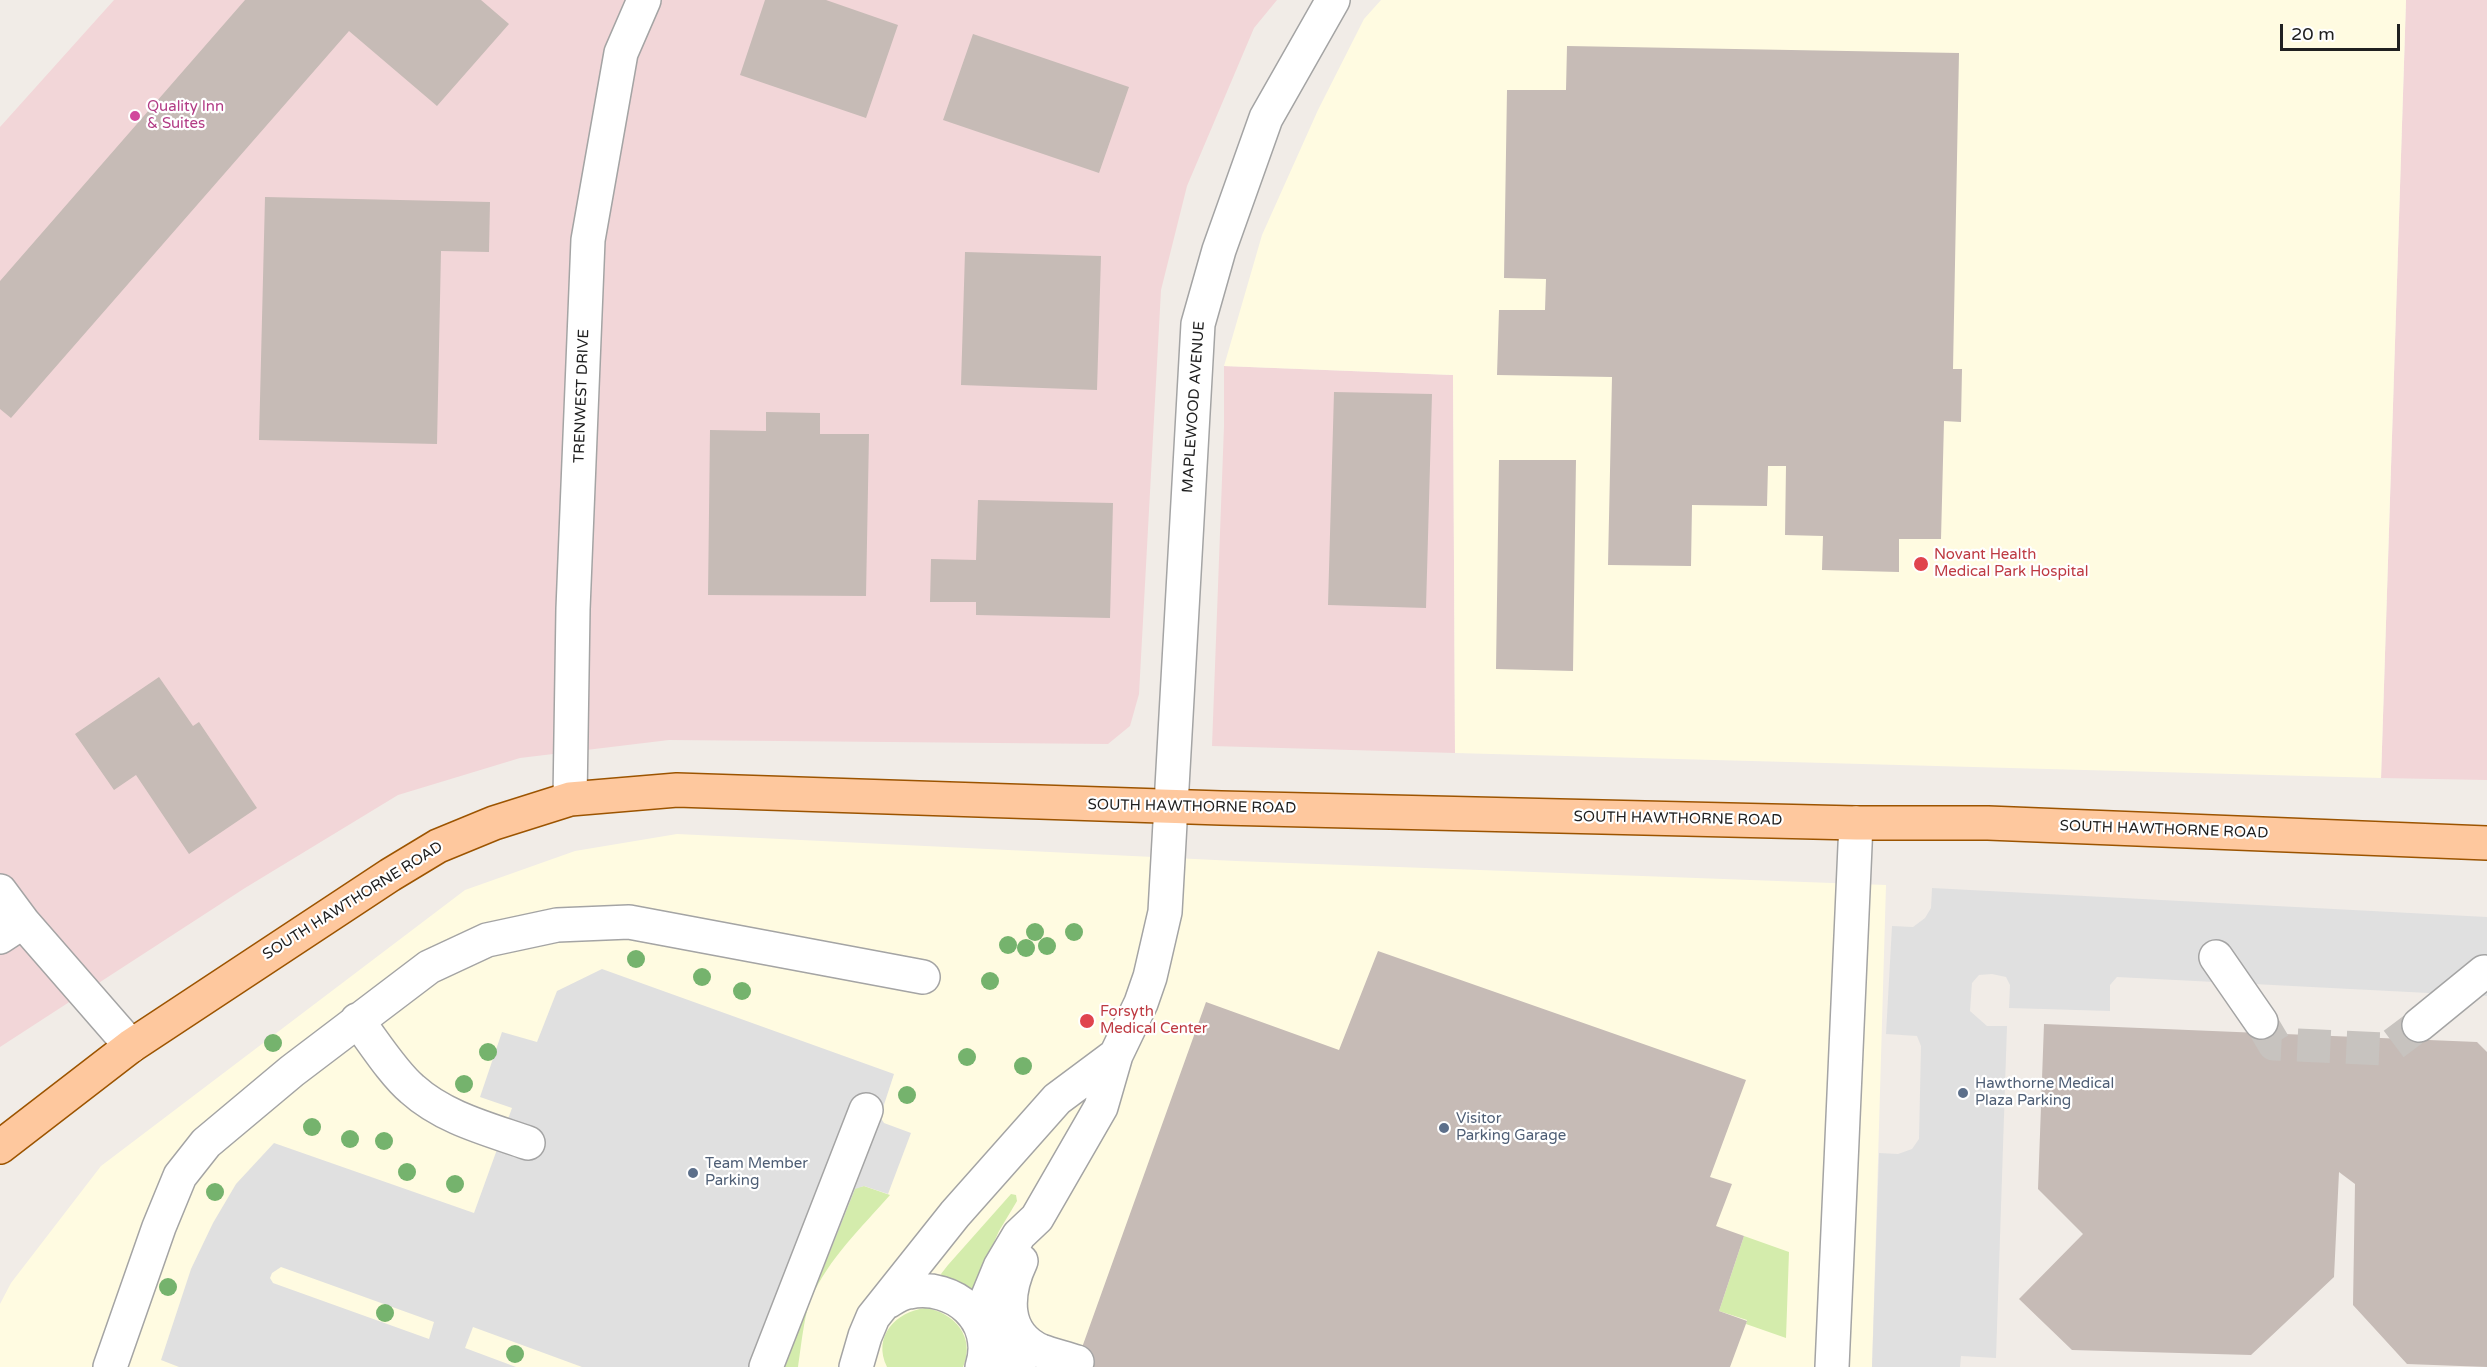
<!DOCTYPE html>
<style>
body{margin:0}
#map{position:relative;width:2487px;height:1367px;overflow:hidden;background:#f1ece7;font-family:"Varela Round",sans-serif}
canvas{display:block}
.scale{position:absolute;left:2280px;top:24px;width:120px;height:27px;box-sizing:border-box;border:3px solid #202020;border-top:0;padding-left:8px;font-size:18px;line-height:21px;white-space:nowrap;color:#202020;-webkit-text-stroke:4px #fff;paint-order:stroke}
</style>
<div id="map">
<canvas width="2487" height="1367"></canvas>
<div class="scale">20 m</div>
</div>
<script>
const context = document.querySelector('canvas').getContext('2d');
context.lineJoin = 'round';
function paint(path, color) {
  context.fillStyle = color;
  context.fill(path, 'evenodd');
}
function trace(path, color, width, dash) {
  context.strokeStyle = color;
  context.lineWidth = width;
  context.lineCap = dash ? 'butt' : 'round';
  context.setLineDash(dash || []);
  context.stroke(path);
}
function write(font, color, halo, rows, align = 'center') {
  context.font = font + ' "Varela Round",sans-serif';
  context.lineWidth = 4.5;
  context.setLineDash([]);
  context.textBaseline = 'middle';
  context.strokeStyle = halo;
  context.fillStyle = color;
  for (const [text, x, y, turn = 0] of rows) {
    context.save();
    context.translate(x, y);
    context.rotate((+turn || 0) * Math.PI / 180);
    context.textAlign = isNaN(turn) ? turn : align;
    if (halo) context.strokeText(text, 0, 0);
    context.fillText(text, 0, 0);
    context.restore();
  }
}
paint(new Path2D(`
 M114 0H1277L1254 28 1187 186 1161 290 1139 694 1130 726 1108 744 669 740 520 758 398 795 245 888 0 1047V127Z
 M2406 0H2487V780L2381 778Z
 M1224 366 1453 375 1455 753 1212 746 1224 426Z`), '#f2d6d8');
paint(new Path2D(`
 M1381 0H2406L2381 778 1455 753 1453 375 1224 366 1262 235 1318 110 1364 19Z
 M677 834 1236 861 1886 885 1872 1367H0V1304L11 1283 101 1166 465 890 575 851Z`), '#fffbe1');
paint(new Path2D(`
 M864 1186 890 1195C862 1227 828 1259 811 1299 804 1315 801 1348 798 1367H784L855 1188Z
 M1011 1194 1016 1195 1017 1201 999 1231 973 1289 969 1291 942 1277 941 1274 948 1265Z
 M1744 1236 1789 1252 1786 1338 1746 1324 1747 1320 1719 1311Z
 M925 1308C954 1312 976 1337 963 1367H887C872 1336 896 1312 925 1308Z`), '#d4ecac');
paint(new Path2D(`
 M1932 888 2487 917V996L2117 977 2110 985V1011L2009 1008 2010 985 2006 977 1992 974 1979 975 1972 983 1970 1011 1987 1026H2007L1996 1358 1961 1356 1960 1367H1872L1879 1153 1898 1154 1912 1149 1919 1139 1921 1046 1917 1036 1886 1034 1892 926 1913 927 1925 918 1931 908Z
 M602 969 894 1074 880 1117 884 1123 911 1133 888 1194 864 1186 855 1189 784 1367H582L473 1327 465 1348 516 1367H179L161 1360 191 1269 213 1223 236 1184 274 1143 474 1213 512 1108 480 1097 502 1032 537 1042 557 991ZM281 1267 434 1322 429 1339 273 1283 270 1278 272 1273Z`), '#e0e0e0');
paint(new Path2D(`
 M245 0H481L509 24 437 106 349 31 11 418 0 409V281Z
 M765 0H826L898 25 866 118 740 75Z
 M973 34 1129 87 1099 173 943 120Z
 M1567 46 1959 53 1953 369H1962L1961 422 1944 421 1941 539H1899V572L1822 570 1823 536 1785 535 1786 466H1768L1767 506 1692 505 1691 566 1608 565 1612 377 1497 375 1499 310H1545L1546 279 1504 278 1507 90H1566Z
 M265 197 490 202 489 252 441 251 437 444 259 440Z
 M965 252 1101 256 1097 390 961 385Z
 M1334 392 1432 394 1426 608 1328 605Z
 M766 412 820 413V434H869L866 596 708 595 710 430 766 431Z
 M1499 460H1576L1573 671 1496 669Z
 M978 500 1113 503 1110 618 976 615V602H930L931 559 976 560Z
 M159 677 193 726 199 722 257 808 189 854 136 775 114 790 75 734Z
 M1378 951 1746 1080 1710 1177 1732 1184 1716 1226 1744 1236 1719 1311 1747 1321 1730 1367H1075L1206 1002 1339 1050Z
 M2044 1024 2477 1042 2487 1052V1367L2407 1364 2353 1305 2355 1184 2339 1172 2334 1277 2251 1355 2072 1350 2019 1299 2083 1234 2038 1189Z`), '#c6bbb6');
trace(new Path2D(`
 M2261 1022 2274 1044 2387 1049 2419 1025`), '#c7c3bf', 33, [33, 16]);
const minor = new Path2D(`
 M570 799 573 609 588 240 621 53 644 0
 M0 891 23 922
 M0 937 23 922 131 1046
 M2216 957 2261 1022
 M357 1020C373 1041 393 1073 412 1089 444 1118 488 1129 528 1143
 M2419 1025 2484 972
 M1021 1261C1006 1293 1002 1334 1041 1351 1052 1355 1065 1358 1077 1362
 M887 1302C894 1298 901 1293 909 1292 954 1283 997 1320 982 1367
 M979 1318 1000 1267 1019 1235 1037 1218 1101 1107 1116 1055 1141 1003 1150 977 1165 912 1198 324 1219 250 1266 118 1333 0
 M984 1338 1008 1360 1019 1367
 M110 1367 159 1227 180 1176 206 1143 292 1071 429 967 487 940 557 925 629 922 923 977
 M766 1367 866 1110
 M856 1367 865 1336 873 1317 955 1214 1057 1099 1116 1055
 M1832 1367 1856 823`);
const major = new Path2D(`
 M0 1147 131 1046 390 875 438 846 494 823 570 799 677 790 1221 808 1856 823H1988L2487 843`);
trace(minor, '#a4a4a4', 36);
trace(major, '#9c5400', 36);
trace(minor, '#fff', 33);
trace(major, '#fec89e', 33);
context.fillStyle = '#75b36d';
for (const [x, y] of [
 [1035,932],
 [1074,932],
 [1008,945],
 [1047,946],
 [1026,948],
 [636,959],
 [702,977],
 [990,981],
 [742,991],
 [273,1043],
 [488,1052],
 [967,1057],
 [1023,1066],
 [464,1084],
 [907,1095],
 [312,1127],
 [350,1139],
 [384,1141],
 [407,1172],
 [455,1184],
 [215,1192],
 [168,1287],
 [385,1313],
 [515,1354]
]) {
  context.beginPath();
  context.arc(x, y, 9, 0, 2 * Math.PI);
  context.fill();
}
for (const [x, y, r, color] of [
 [135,116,6,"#d1479c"],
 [1921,564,8,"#e0444e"],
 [1087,1021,8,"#e0444e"],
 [1963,1093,6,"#5c6f8a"],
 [1444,1128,6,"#5c6f8a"],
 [693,1173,6,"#5c6f8a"]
]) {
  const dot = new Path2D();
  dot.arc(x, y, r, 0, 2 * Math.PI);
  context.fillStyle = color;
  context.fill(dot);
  trace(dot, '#fff', 2);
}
write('15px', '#b23c85', '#fff', [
 ["Quality Inn",147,107],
 ["& Suites",147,124]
], 'left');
write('15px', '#202020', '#fff', [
 ["TRENWEST DRIVE",582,396,-88],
 ["MAPLEWOOD AVENUE",1194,407,-86],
 ["SOUTH HAWTHORNE ROAD",1192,807,1],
 ["SOUTH HAWTHORNE ROAD",1678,819,1],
 ["SOUTH HAWTHORNE ROAD",2164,830,2],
 ["SOUTH HAWTHORNE ROAD",353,901,-32]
]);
write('15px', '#be3a42', '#fff', [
 ["Novant Health",1934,555],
 ["Medical Park Hospital",1934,572],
 ["Forsyth",1100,1012],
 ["Medical Center",1100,1029]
], 'left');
write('15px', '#4e5e75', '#fff', [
 ["Hawthorne Medical",1975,1084],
 ["Plaza Parking",1975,1101],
 ["Visitor",1456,1119],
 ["Parking Garage",1456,1136],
 ["Team Member",705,1164],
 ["Parking",705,1181]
], 'left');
</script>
